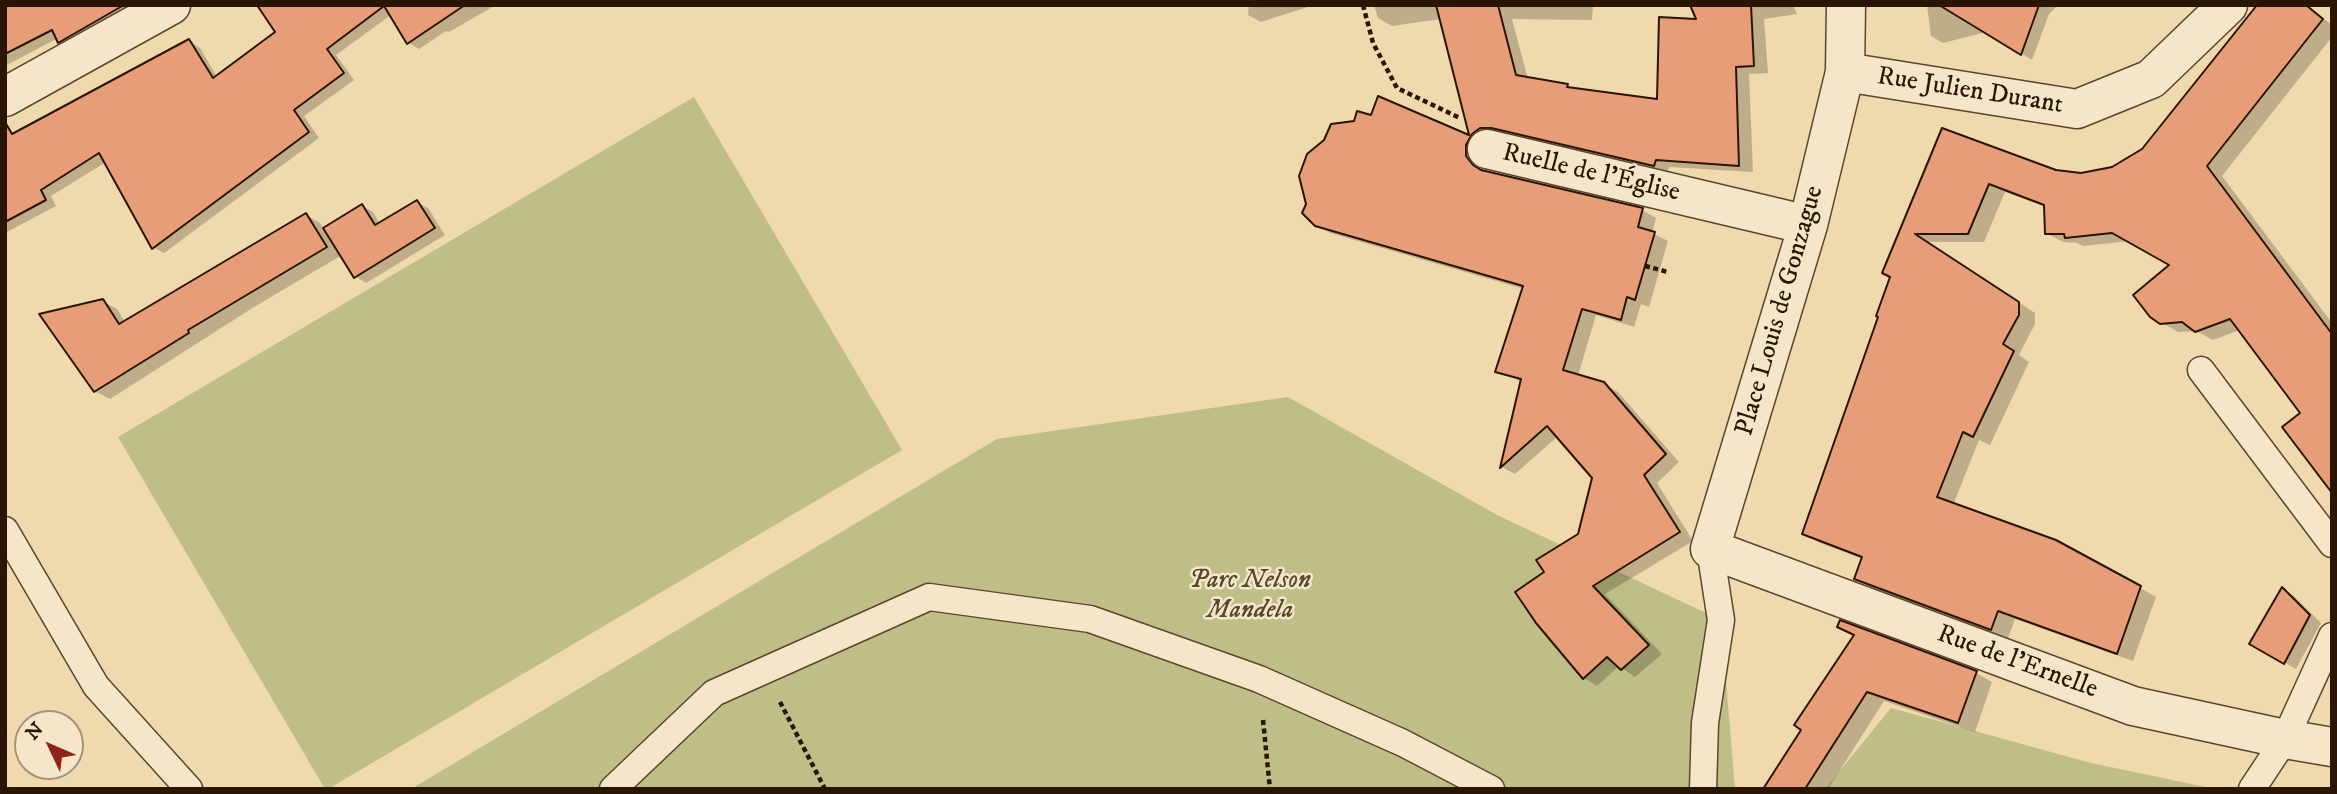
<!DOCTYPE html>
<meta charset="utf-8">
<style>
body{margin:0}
#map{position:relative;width:2337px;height:794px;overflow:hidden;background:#efd9ad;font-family:"IM FELL DW Pica",serif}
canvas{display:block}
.frame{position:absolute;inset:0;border:7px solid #2a1502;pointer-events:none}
.north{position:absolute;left:14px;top:710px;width:70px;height:70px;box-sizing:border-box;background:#f5e6ca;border:2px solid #a4927a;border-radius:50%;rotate:314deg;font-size:19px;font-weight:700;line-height:28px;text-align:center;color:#2a1502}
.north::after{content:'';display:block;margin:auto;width:24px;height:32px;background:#8f2418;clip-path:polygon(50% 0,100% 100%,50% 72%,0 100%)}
</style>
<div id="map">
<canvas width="2337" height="794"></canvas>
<div class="frame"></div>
<div class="north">N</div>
</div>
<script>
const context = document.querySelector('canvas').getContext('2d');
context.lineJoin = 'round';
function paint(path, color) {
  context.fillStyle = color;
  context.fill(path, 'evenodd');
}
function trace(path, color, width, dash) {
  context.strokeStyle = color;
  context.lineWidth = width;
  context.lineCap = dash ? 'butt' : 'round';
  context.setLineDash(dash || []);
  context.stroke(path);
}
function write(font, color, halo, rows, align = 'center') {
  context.font = font + ' "IM FELL DW Pica",serif';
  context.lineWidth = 5;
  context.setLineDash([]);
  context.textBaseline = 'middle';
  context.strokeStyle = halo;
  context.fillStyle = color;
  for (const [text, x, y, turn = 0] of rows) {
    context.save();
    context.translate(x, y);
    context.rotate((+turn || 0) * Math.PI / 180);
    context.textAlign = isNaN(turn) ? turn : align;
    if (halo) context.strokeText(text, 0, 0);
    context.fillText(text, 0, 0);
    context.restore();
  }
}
paint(new Path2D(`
 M694 97 902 450 328 789H325L118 437Z
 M1288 397 1497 515 1721 620 1735 789H411L997 439Z
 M1891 708 2091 763 2215 789H1825Z`), '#bebe86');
paint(new Path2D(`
 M5 5H142L70 48 59 42 58 38 5 66Z
 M259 5H496L449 32 446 31 419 49 409 43 391 15 336 55 354 80 304 116 319 138 164 253 153 247 106 162 51 196 56 206 5 233V140L189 41 200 48 217 77 277 32Z
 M1249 5H1314L1261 22 1248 15Z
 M1374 5H1593L1592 20 1512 19 1528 79 1567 85 1576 90 1659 101 1697 21 1690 5H1793L1797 14 1764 19 1768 73 1749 74 1753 172 1669 167 1668 173 1480 165 1485 173 1642 210 1656 218 1652 233 1668 241 1649 307 1641 304 1634 327 1596 315 1578 376 1603 384 1618 392 1679 462 1657 483 1693 541 1605 594 1662 654 1635 677 1619 666 1597 686 1584 678 1546 573 1580 535 1594 477 1558 436 1515 474 1502 467 1522 382 1497 371 1524 289 1330 233 1316 224 1355 122 1372 117 1379 98 1472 138 1441 19 1392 26 1378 18Z
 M1927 5H2058L2049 14 2032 60 1986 32 1943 43 1931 36Z
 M2259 5H2307L2332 25V37L2222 176 2332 323V490L2303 414 2240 330 2213 340 2196 331 2178 332 2161 322 2172 265 2130 241 2083 246 2077 243 2063 242 2046 233V207L2005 192 1984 242H1927L2035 313V324L2019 355 2029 362 1990 445 1979 440 1953 505 2056 541 2156 597 2133 661 2015 619 2008 638 1872 588 1856 578 1863 559 1820 543 1804 533 1943 130 2056 172 2081 175 2112 168 2143 150Z
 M417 202 428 208 445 235 366 283 355 276 342 255 254 307 110 399 95 391 102 301 117 309 125 322 306 215 320 223 324 229 362 206 373 212 380 224Z
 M2282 589 2294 596 2321 623 2296 669 2251 643Z
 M1855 635 1976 673 1992 682 1975 732 1884 701 1828 789H1765L1803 729Z`), '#0003');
const building = new Path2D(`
 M5 5H124L58 43 52 30 5 54Z
 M257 5H465L407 44 384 6 327 49 344 73 294 110 309 132 152 249 99 153 41 190 46 200 5 222V122L12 134 189 39 213 78 275 32Z
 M1436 5H1498L1516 75 1568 84 1567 87 1657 99 1659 17 1696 19 1690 5H1751L1754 66 1736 67 1739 166 1656 160 1654 166 1491 128H1480L1472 134 1466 145V156L1473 165 1481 170 1643 208 1638 227 1655 232 1635 300 1627 297 1621 320 1582 309 1563 370 1604 382 1666 454 1644 475 1680 532 1593 586 1649 645 1621 670 1607 657 1583 679 1536 623 1515 592 1544 572 1536 560 1578 534 1592 478 1547 426 1500 468 1521 379 1495 372 1523 286 1315 226 1302 213 1306 204 1299 176 1307 154 1324 140 1331 124 1354 121 1357 111 1371 115 1378 96 1469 135Z
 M1939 5H2039L2021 55Z
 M2257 5H2306L2323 19 2207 166 2332 334V493L2282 427 2300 413 2230 319 2195 332 2182 322 2160 324 2150 317 2133 295 2169 265 2112 233 2065 238 2064 234H2045L2044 205 1989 184 1968 234H1915L2019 302V315L2003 344 2014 351 1973 437 1963 432 1937 497 2056 540 2141 586 2117 654 1998 611 1991 630 1854 579 1862 557 1802 534 1878 317 1876 316 1890 277 1882 273 1942 128 2056 170 2081 173 2112 167 2142 149Z
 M417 200 435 228 354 278 323 228 362 204 375 225Z
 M306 213 327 247 188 330 189 333 94 392 39 314 103 299 119 324Z
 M2282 587 2310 615 2284 664 2249 644Z
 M1840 620 1977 671 1958 723 1867 692 1805 789H1763L1801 730 1794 725 1854 635 1837 627Z`);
paint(building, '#e69d78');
trace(building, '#2a1502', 2);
const lane = new Path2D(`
 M2201 370 2332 544
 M5 530 96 686 189 789
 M613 789 714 693 929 597 1090 619 1259 679 1403 743 1491 789
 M1703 789 1705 723 1721 620 1710 549
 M2252 789 2285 739 2332 636`);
const street = new Path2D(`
 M1846 5 1845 72 1808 225 1710 549 2133 706 2285 739 2332 747
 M1845 72 2077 109 2151 79 2228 5
 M5 97 171 5
 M1487 149 1808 225`);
trace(lane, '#5b462d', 29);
trace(street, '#5b462d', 41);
trace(new Path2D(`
 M1363 5 1373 43 1397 88 1460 118
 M1645 266 1668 272
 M780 702 825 789
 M1263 720 1270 789`), '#2a1502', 4.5, [5, 3.5]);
trace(lane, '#f5e6ca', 26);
trace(street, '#f5e6ca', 38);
write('26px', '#2a1502', '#f5e6ca', [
 ["Rue Julien Durant",1970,92,9],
 ["Ruelle de l'Église",1591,174,13],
 ["Place Louis de Gonzague",1781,311,-74],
 ["Rue de l'Ernelle",2017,663,20]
]);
write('italic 26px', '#56482a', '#f5e6ca', [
 ["Parc Nelson",1250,582],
 ["Mandela",1250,612]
]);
</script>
